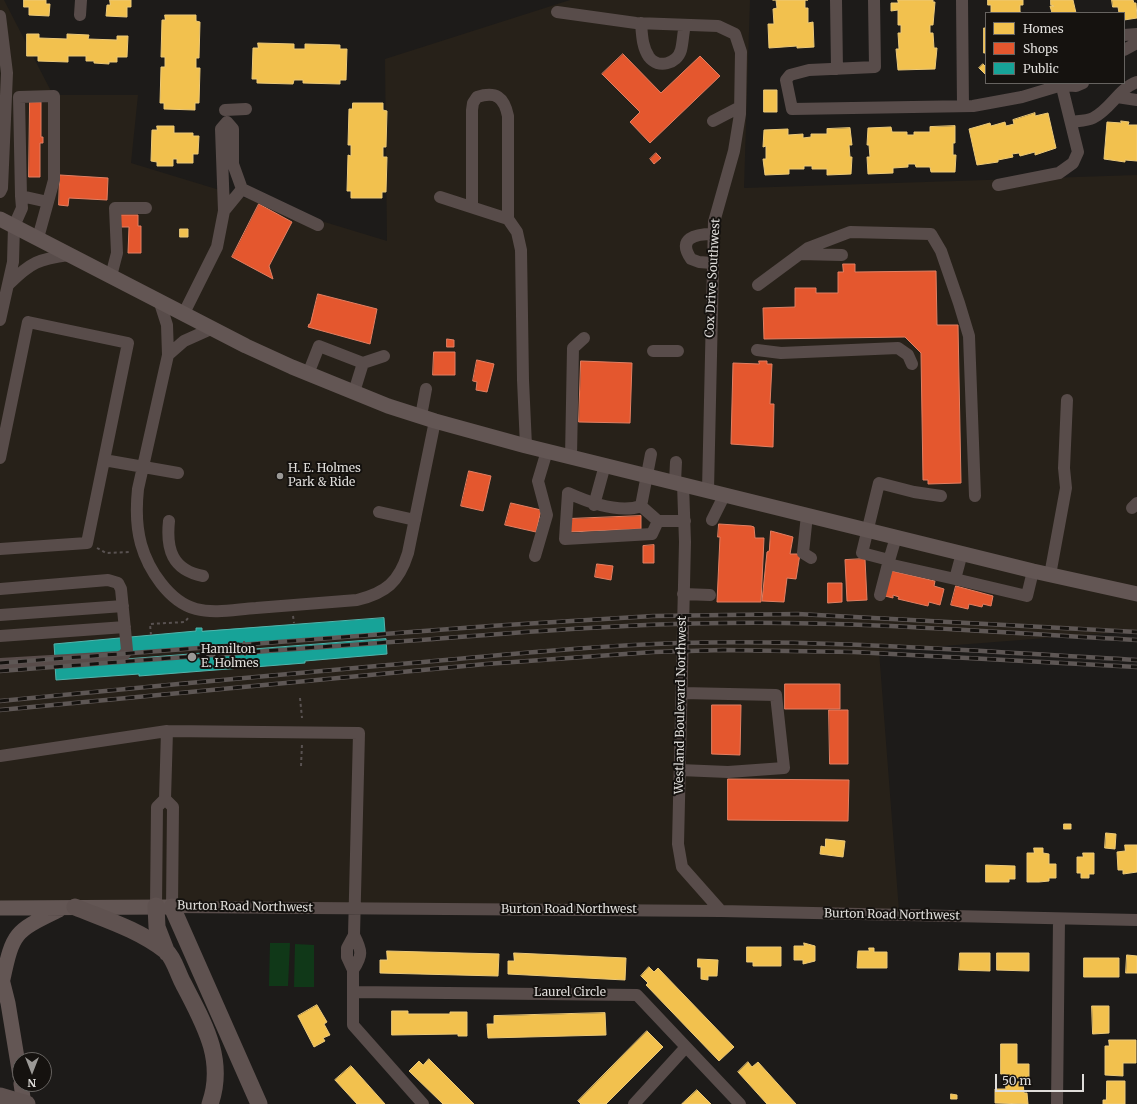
<!DOCTYPE html>
<style>
body{margin:0}
#map{position:relative;width:1137px;height:1104px;overflow:hidden;background:#1d1b19;font-family:Merriweather,serif}
canvas{display:block}
.legend{position:absolute;left:985px;top:12px;width:140px;height:72px;box-sizing:border-box;background:#15120f;border:1px solid #666360;margin:0;padding:5px 7px;list-style:none;font-size:12px;color:#dfddda}
.legend li{display:flex;align-items:center;gap:8px;height:20px}
.legend b{width:20px;border:1px solid #666360}
.north{position:absolute;left:12px;top:1052px;width:40px;height:40px;box-sizing:border-box;background:#15120f;border:1px solid #666360;border-radius:50%;rotate:180deg;font-size:11px;font-weight:700;line-height:16px;text-align:center;color:#dfddda}
.north::after{content:'';display:block;margin:auto;width:14px;height:18px;background:#9b9996;clip-path:polygon(50% 0,100% 100%,50% 72%,0 100%)}
.scale{position:absolute;left:995px;top:1074px;width:89px;height:18px;box-sizing:border-box;border:2px solid #dfddda;border-top:0;padding-left:5px;font-size:12px;line-height:14px;white-space:nowrap;color:#dfddda;-webkit-text-stroke:3px #15120f;paint-order:stroke}
</style>
<div id="map">
<canvas width="1137" height="1104"></canvas>
<ul class="legend">
<li><b style="height:11px;background:#f2c14e"></b>Homes</li>
<li><b style="height:11px;background:#e4572e"></b>Shops</li>
<li><b style="height:11px;background:#17a398"></b>Public</li>
</ul>
<div class="north">N</div>
<div class="scale">50 m</div>
</div>
<script>
const context = document.querySelector('canvas').getContext('2d');
context.lineJoin = 'round';
function paint(path, color) {
  context.fillStyle = color;
  context.fill(path, 'evenodd');
}
function trace(path, color, width, dash) {
  context.strokeStyle = color;
  context.lineWidth = width;
  context.lineCap = dash ? 'butt' : 'round';
  context.setLineDash(dash || []);
  context.stroke(path);
}
function write(font, color, halo, rows, align = 'center') {
  context.font = font + ' Merriweather,serif';
  context.lineWidth = 4;
  context.setLineDash([]);
  context.textBaseline = 'middle';
  context.strokeStyle = halo;
  context.fillStyle = color;
  for (const [text, x, y, turn = 0] of rows) {
    context.save();
    context.translate(x, y);
    context.rotate((+turn || 0) * Math.PI / 180);
    context.textAlign = isNaN(turn) ? turn : align;
    if (halo) context.strokeText(text, 0, 0);
    context.fillText(text, 0, 0);
    context.restore();
  }
}
paint(new Path2D(`
 M0 0H4L53 95H138L131 163 387 241 385 59 570 0H750L744 188 1137 175V631L879 651 899 911 0 901Z`), '#272119');
paint(new Path2D(`
 M270 943H290L288 986H269Z
 M295 944 314 945V987H294Z`), '#103818');
const homes = new Path2D(`
 M24 0H46V4H50L49 16 29 15V7H24Z
 M110 0H131V7H127V17L106 16 107 5H110Z
 M773 0H808H805V8H808V23L813 22 814 47 797 48V46L769 48 768 24H774L773 9 777 8 776 0Z
 M898 0H933V2H935L933 25H930V33H933L934 48H937L935 69 898 70 896 49H899L898 33H901V25H898V10L891 11V3H898Z
 M988 0H1023V5H1020V12L1023 13H991V5H988Z
 M1051 0H1073L1076 13H1052L1050 6H1054L1051 5Z
 M1112 0H1133L1134 3H1136L1137 18 1124 20V13H1119L1118 7H1113Z
 M165 15H196V21L200 22 199 58H196V68H200L199 103H195V110L164 109V103H160L161 67H165V57H161L162 20H165Z
 M984 28H986V53H984Z
 M27 34H39V38L67 39V34L89 35 88 39 117 40V36H128L127 57H117V62H109V64L94 63V61H86V56H68V62L38 61V56H27Z
 M258 43 294 44V49H305V44L340 45V49H347L346 80H340V84L303 83V80H294L293 84 257 83V79H252L253 48H258Z
 M983 64 986 67V75L979 68Z
 M764 90H777V112H764Z
 M353 103H383V110L387 111 386 147H383V157H387L386 192H382V198H351V191H347L348 155 351 156V145H348L349 109H352Z
 M1035 113V116L1048 113 1056 148 1035 155V152L1020 156 1019 153 1012 154 1013 157 998 160V162L977 165 969 129 990 123 991 126 1005 122 1006 126 1014 124 1013 120Z
 M1121 121 1129 122 1128 125H1137V161L1125 160V162L1104 159 1107 122 1121 123Z
 M157 126H174V133H193V136H199L198 154H193V163H177V159H173V166H157V162L151 161 152 130H157Z
 M955 126V143H953V155H956L955 172H931L930 167H916L915 164H908V167L893 168V173L868 174 867 157H870L869 145H867L868 128 891 127 892 132H907V135H914V132H930V127Z
 M850 128 852 145H849L850 157H852L851 174 827 175V169H812V166H804V169H789V174L765 175 763 159H766V146L763 147 764 130 788 129V135L803 134V138L811 137V134H827V129Z
 M180 229H188V237H180Z
 M1064 824H1071V829H1064Z
 M1106 833 1116 834 1115 849 1105 848Z
 M826 839 845 841 843 857 820 854 821 846 825 847Z
 M1125 845H1137V872L1123 874V870H1118L1117 852 1125 851Z
 M1034 848H1043V853L1049 854V864H1056V878H1049V881L1039 882H1027V853H1034Z
 M1083 853H1094V874H1089V878H1081V873H1077V857H1083Z
 M986 865 1015 866V879H1009V882H986Z
 M804 943 815 946V961L803 964V960H794V946H804Z
 M747 947H781V966H753V962H747Z
 M869 948H874V952H887V968H857L858 951H869Z
 M387 951 499 954 498 976 380 973V960H387Z
 M514 953 626 958 625 980 508 974V961H514Z
 M960 953H990V971L959 970Z
 M997 953H1029V971L997 970Z
 M1127 955 1137 956V973H1126Z
 M1084 958H1119V977H1084Z
 M698 959 718 960 717 976H708V980L701 979V967H698Z
 M649 967 654 972 658 968 734 1047 719 1061 646 985 648 983 641 976Z
 M317 1005 327 1022 324 1024 330 1035 323 1038 325 1041 314 1047 298 1016Z
 M1092 1006H1109V1033L1093 1034Z
 M392 1011H408V1014H450V1012H467V1036H458V1034L392 1035Z
 M605 1013 606 1035 488 1038 487 1024H494V1016Z
 M647 1031 663 1047 606 1104H581L578 1101Z
 M1109 1040H1136V1063H1123V1076L1105 1075V1046H1109Z
 M1001 1044H1017V1064H1029V1078H1007L1006 1074H1001Z
 M429 1059 474 1104H443L409 1071 419 1061 423 1065Z
 M748 1062 752 1067 758 1062 796 1104H767L738 1072Z
 M351 1066 352 1067 385 1104H357L335 1080Z
 M1107 1081H1125V1104H1103V1100H1106Z
 M1023 1082 1024 1093H1027L1028 1104 995 1103V1089H1006L1005 1083Z
 M697 1090 711 1104H682Z
 M951 1094 957 1095V1099H951Z`);
paint(homes, '#f2c14e');
trace(homes, '#ecc978', 1);
const shops = new Path2D(`
 M623 54 661 93 700 56 720 76 650 143 630 122 640 112 602 74Z
 M30 102H41V137H43V143H40V177H29Z
 M656 153 661 158 654 164 650 159Z
 M60 175 108 178 107 200 69 198 68 206 59 205Z
 M259 204 292 222 269 266 273 279 232 257Z
 M120 215H138V226H141V253H128L129 227H120Z
 M843 264H855V272L936 271 937 325H958L961 483 928 484V480H923L921 353 905 337 764 339 763 308 795 307V288H816V293H838V272H843Z
 M318 294 377 309 370 344 308 327 309 324H310Z
 M447 339 454 340V347H447Z
 M434 352H455V375H433Z
 M477 360 494 364 487 392 476 390 477 382 473 381Z
 M581 361 632 363 630 423 579 422Z
 M759 361H767V364H772L770 404H774L773 447 731 444 733 363 759 364Z
 M469 471 491 476 483 511 461 506Z
 M511 503 541 510 536 532 505 525Z
 M641 516V529L568 532V519Z
 M719 524 751 526 754 527 755 538H764L761 602H717L720 537H718Z
 M771 531 793 537 790 554H800L796 579 787 578 784 602 762 601 767 552 769 551Z
 M654 545V563H643V546Z
 M865 559 867 600 847 601 845 560Z
 M597 564 613 566 611 580 595 577Z
 M892 571 935 581 934 586 944 589 940 605 929 602 928 606 898 599 899 597 893 595V598L885 596Z
 M828 583H842V602L828 603Z
 M956 586 993 596 991 606 983 604 982 607 969 604 968 609 951 605Z
 M785 684H840V709H785Z
 M712 705H741L740 755 712 754Z
 M829 710H848V764H830Z
 M728 779 849 780 848 821 728 820Z`);
paint(shops, '#e4572e');
trace(shops, '#e27f62', 1);
const public = new Path2D(`
 M384 618 385 632 55 659 54 644 196 631V628H202V631Z
 M386 639 387 654 305 661V663L139 676V674L56 680 55 665Z`);
paint(public, '#17a398');
trace(public, '#53b4ac', 1);
trace(new Path2D(`
 M97 548 106 553 131 552
 M293 616 294 623
 M151 635 150 624 185 622 188 618
 M244 641 245 656
 M300 698 302 718
 M301 766 302 744`), '#595251', 2, [3, 3]);
trace(new Path2D(`
 M836 0 837 69
 M874 0 875 67 809 70 790 75 786 80 792 109 973 106 1022 97 1062 85 1076 86 1083 83
 M962 0 963 106
 M557 12 636 23 718 26 735 34 741 52 740 114 734 151 714 222 708 490
 M80 15 81 0
 M0 16 7 73 2 188 0 192
 M641 23C642 34 642 47 649 57 658 69 677 64 681 50 683 42 683 33 685 25
 M1124 35 1137 34
 M1124 50 1137 43
 M1117 97 1137 100
 M225 110 246 109
 M713 121 740 107
 M1071 122C1077 121 1087 121 1093 118 1111 109 1119 88 1137 82
 M998 185 1059 173 1073 163 1078 152 1061 83
 M242 189 318 225
 M21 196 48 202
 M440 197 508 219 517 232 521 250 523 380 526 446
 M472 207V110L473 103 477 97C496 91 504 97 508 116V219
 M800 254 842 255
 M712 263 699 262 691 259C677 238 695 234 713 234
 M111 276 117 253 115 208H146
 M9 284C31 262 39 259 69 255
 M758 285 808 248 850 232 931 234 941 251 959 303 969 336 975 496
 M159 300 167 325 168 355 138 489C136 508 136 526 141 544 148 569 169 602 196 609 215 614 237 609 256 608 290 605 323 603 357 600 386 593 399 582 408 553L435 421
 M184 313 217 247 224 211 221 129 227 122 233 129V164L242 189 224 211
 M0 320 13 262 14 226 22 208 21 196 19 97 54 96V180L38 238
 M757 350 781 353 898 348 908 355 912 364
 M653 351H678
 M168 355 184 341 213 328
 M308 374 319 346 363 363 384 356
 M354 392 363 363
 M421 416 426 389
 M571 457 573 348 584 338
 M0 458 28 322 128 343 87 543 0 549
 M104 460 178 473
 M675 482 676 462
 M683 484 685 542 678 844 682 867 721 911
 M594 505 605 465
 M641 506C619 514 588 502 568 493L565 539 652 534 658 521
 M641 506 651 454
 M641 506 658 521H685
 M1132 508 1137 503
 M379 512 415 520
 M807 515 803 553 811 558
 M712 520 725 494
 M169 521C166 549 172 570 203 576
 M896 537 888 564 955 579
 M962 553 955 579 1027 596 1033 571
 M535 556 547 515 538 481 547 451
 M889 560 862 553 879 483 914 492 941 496
 M1050 575 1066 488 1064 468 1067 400
 M0 589 108 580 118 583 121 589 127 650 124 655 119 657 0 664
 M683 594 710 595
 M880 595 888 564
 M0 615 123 606
 M0 636 125 627
 M0 756 167 731
 M680 770 728 772 784 768 776 695 682 693
 M165 799 173 807 172 907 721 911 1137 920
 M156 906 157 807 165 799 167 731 359 733 354 935 347 948V957L353 970V1025L423 1104
 M353 970C363 955 362 951 354 935
 M353 992 637 995 740 1104
 M634 1104 686 1047
 M1057 1104 1059 919`), '#584c4a', 12);
trace(new Path2D(`
 M0 219 246 346 292 367 388 406 435 421 526 446 1033 571 1137 594
 M0 908 167 907
 M0 971 8 1003 20 1076
 M3 979C13 931 16 931 59 910
 M21 1084 24 1104`), '#635654', 15);
trace(new Path2D(`
 M156 906 157 927 167 953
 M75 907C107 920 139 930 166 951 174 958 178 974 183 983 203 1022 226 1059 210 1104
 M172 907 259 1104
 M0 1096 27 1104`), '#5f5250', 17);
const rail = new Path2D(`
 M0 663 490 626 653 616 798 614 1137 632
 M0 671C135 661 270 650 405 641 512 633 618 624 725 623 863 621 1000 633 1137 640
 M0 701C129 688 259 677 388 665 485 657 582 646 679 643 832 639 985 652 1137 660
 M0 710 486 664 653 652 723 650 854 652 1137 667`);
trace(rail, '#5e5755', 4.5);
trace(rail, '#15120f', 3, [9]);
for (const [x, y, r, color] of [
 [280,476,4,"#9b9996"],
 [192,657,5,"#9b9996"]
]) {
  const dot = new Path2D();
  dot.arc(x, y, r, 0, 2 * Math.PI);
  context.fillStyle = color;
  context.fill(dot);
  trace(dot, '#15120f', 1.5);
}
write('12px', '#dfddda', '#15120f', [
 ["Cox Drive Southwest",713,278,-87],
 ["Westland Boulevard Northwest",681,705,-89],
 ["Burton Road Northwest",245,907,1],
 ["Burton Road Northwest",569,910],
 ["Burton Road Northwest",892,915,1],
 ["Laurel Circle",570,993]
]);
write('12px', '#dfddda', '#15120f', [
 ["H. E. Holmes",288,469],
 ["Park & Ride",288,483],
 ["Hamilton",201,650],
 ["E. Holmes",201,664]
], 'left');
</script>
